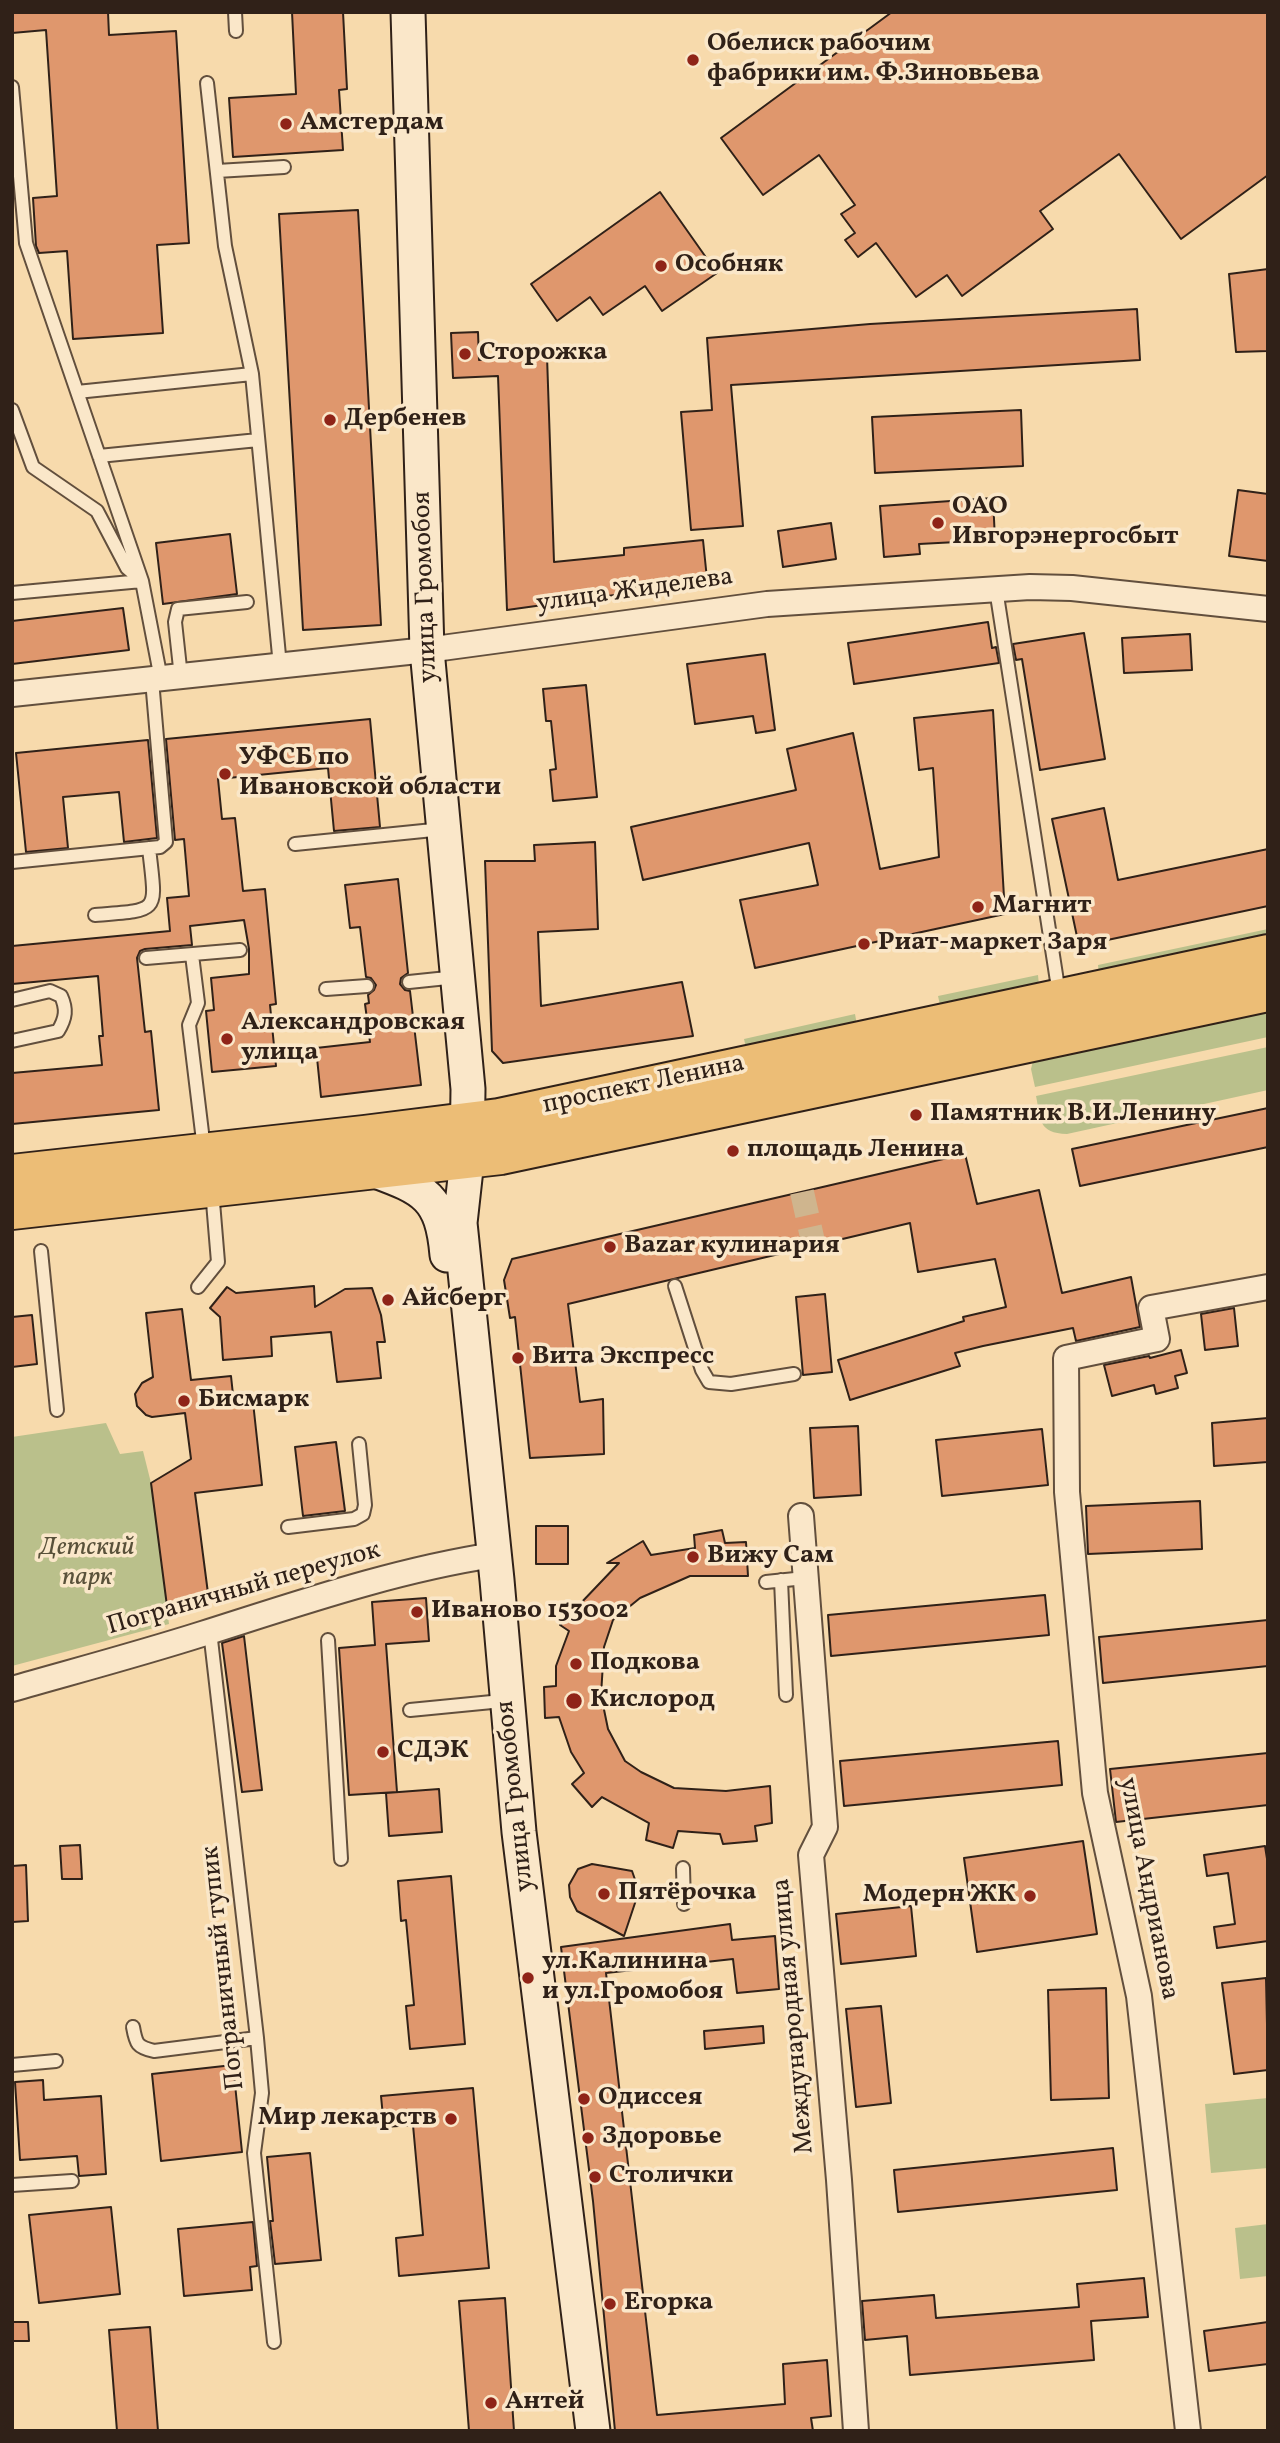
<!DOCTYPE html>
<meta charset="utf-8">
<style>
body{margin:0}
#map{position:relative;width:1280px;height:2443px;overflow:hidden;background:#f7daac;font-family:Vollkorn,serif}
canvas{display:block}
.frame{position:absolute;inset:0;border:14px solid #302118;pointer-events:none}
</style>
<div id="map">
<canvas width="1280" height="2443"></canvas>
<div class="frame"></div>
</div>
<script>
const context = document.querySelector('canvas').getContext('2d');
context.lineJoin = 'round';
function paint(path, color) {
  context.fillStyle = color;
  context.fill(path, 'evenodd');
}
function trace(path, color, width, dash) {
  context.strokeStyle = color;
  context.lineWidth = width;
  context.lineCap = dash ? 'butt' : 'round';
  context.setLineDash(dash || []);
  context.stroke(path);
}
function write(font, color, halo, rows, align = 'center') {
  context.font = font + ' Vollkorn,serif';
  context.lineWidth = 7;
  context.setLineDash([]);
  context.textBaseline = 'middle';
  context.strokeStyle = halo;
  context.fillStyle = color;
  for (const [text, x, y, turn = 0] of rows) {
    context.save();
    context.translate(x, y);
    context.rotate((+turn || 0) * Math.PI / 180);
    context.textAlign = isNaN(turn) ? turn : align;
    if (halo) context.strokeText(text, 0, 0);
    context.fillText(text, 0, 0);
    context.restore();
  }
}
paint(new Path2D(`
 M1268 929V940L1100 983 1098 965Z
 M1038 975 1039 985 940 1005 938 996Z
 M1268 1012V1037L1035 1087 1031 1069 1033 1061Z
 M855 1014 857 1025 746 1048 744 1039Z
 M1268 1047V1090L1067 1134C1038 1133 1041 1120 1036 1096Z
 M106 1423 120 1454 143 1451 151 1483 169 1624 12 1666V1437Z
 M1268 2098V2168L1211 2173 1205 2104Z
 M1268 2224V2276L1240 2279 1235 2228Z`), '#bac08b');
const building = new Path2D(`
 M12 12H108L109 35 176 31 189 243 157 245 163 333 73 339 67 251 39 253 36 246 33 198 57 196 46 30 12 33Z
 M292 12H343L347 89 339 90 343 150 233 157 229 98 296 94Z
 M892 12H1268V175L1181 239 1119 154 1040 211 1053 229 962 296 947 275 916 297 876 243 858 257 845 240 855 233 841 214 855 205 819 155 763 195 721 138Z
 M660 192 717 273 662 311 645 286 603 315 590 297 557 321 531 284Z
 M358 210 381 625 303 630 279 214Z
 M1268 269V351L1236 352 1229 274Z
 M1137 309 1140 360 731 385 743 526 691 530 681 412 712 410 707 338 870 324Z
 M478 332 479 360 547 356 554 562 624 555V548L703 540 707 579 621 588 622 594 507 610 498 376 453 378 451 333Z
 M1021 410 1023 466 875 473 872 417Z
 M1238 490 1268 494V561L1229 556Z
 M993 498 995 540 919 544 920 554 884 557 880 506Z
 M831 523 836 559 783 567 778 531Z
 M230 534 237 594 163 604 156 543Z
 M123 608 129 650 12 664V621Z
 M988 622 992 648 996 647 999 663 854 684 848 643Z
 M1084 633 1105 759 1040 770 1022 659 1016 660 1013 644Z
 M1190 634 1192 670 1124 673 1122 638Z
 M765 654 775 730 756 733 753 716 695 724 687 664Z
 M586 685 597 797 553 801 550 770 556 769 551 721H546L543 689Z
 M993 710 1005 914 755 968 740 900 818 885 809 843 643 880 631 827 796 790 787 749 853 733 880 869 939 857 933 768 919 770 914 718Z
 M370 719 380 827 334 831 328 768 218 779 222 819 235 818 243 891 265 889 276 1004 270 1005 276 1066 212 1072 206 1011 214 1010 211 978 249 974V949L244 920 190 926 192 945 145 949 140 951 137 958 145 1032 151 1031 159 1110 12 1124V1073L102 1065 99 1036H103L98 976 12 984V946L170 931 167 898 189 896 184 839 175 840 166 739Z
 M148 740 157 838 124 842 119 792 63 797 68 848 26 852 16 753Z
 M1104 808 1118 880 1268 849V906L1079 946 1052 819Z
 M595 842 598 929 538 932 541 1006 682 982 693 1036 503 1063 492 1051 485 861H535L534 845Z
 M398 879 408 973 401 978 400 984 405 990 410 991 421 1085 321 1097 316 1048 370 1042 365 1004 369 1003 368 995 374 990 376 985 371 978 366 977 360 927 350 928 345 885Z
 M1268 1108V1147L1080 1186 1072 1149Z
 M965 1154 977 1204 1039 1190 1062 1293 1131 1277 1140 1327 1076 1341 1073 1328 983 1346 955 1353 960 1366 850 1400 838 1360 964 1321 963 1317 1006 1307 995 1259 918 1272 910 1223 568 1304 580 1402 603 1399 604 1454 530 1458 515 1317 510 1318 504 1280 512 1259Z
 M314 1286 315 1307 345 1289 372 1288 381 1315 385 1342H377L381 1378 337 1382 331 1332 271 1337 272 1356 223 1360 220 1317 210 1308 227 1287 236 1293Z
 M825 1294 832 1372 803 1375 796 1297Z
 M1234 1308 1238 1346 1205 1350 1201 1314Z
 M182 1309 191 1380 231 1376 234 1404 253 1402 262 1485 195 1493 209 1601 167 1606 151 1483 191 1459 185 1413 152 1417 146 1415 137 1406 135 1394 142 1383 153 1377 146 1313Z
 M32 1315 37 1364 12 1367V1317Z
 M1181 1350 1187 1373 1175 1376 1178 1388 1156 1394 1154 1385 1112 1396 1104 1365 1149 1356 1150 1358Z
 M1268 1418V1462L1214 1466 1212 1423Z
 M858 1426 861 1495 814 1498 810 1428Z
 M1042 1429 1048 1485 942 1496 936 1440Z
 M336 1442 345 1511 303 1516 295 1447Z
 M1200 1501 1202 1549 1088 1554 1086 1506Z
 M536 1526H568V1564H536Z
 M722 1530 725 1543 746 1542 748 1576H690L640 1598 613 1620 604 1647 601 1695 608 1729 625 1761 641 1772 674 1788 726 1791 770 1786 772 1823 755 1826 757 1841 723 1844 720 1834 678 1831 673 1848 646 1840 649 1823 602 1797 592 1807 572 1784 584 1773 571 1752 559 1717 545 1718 544 1687 556 1686V1666L569 1631 560 1625 619 1563H607L643 1541 651 1555 695 1548 694 1535Z
 M1045 1595 1049 1635 831 1656 828 1615Z
 M426 1598 429 1641 386 1644 397 1792 349 1795 339 1648 375 1645 372 1602Z
 M1268 1620V1666L1103 1683 1099 1637Z
 M244 1636 262 1790 242 1792 222 1643Z
 M1058 1741 1062 1785 844 1806 840 1761Z
 M1268 1753V1805L1116 1822 1110 1769Z
 M439 1789 442 1832 389 1836 386 1793Z
 M1083 1841 1097 1934 977 1952 964 1858Z
 M80 1845 82 1879H62L60 1846Z
 M1265 1846 1268 1865V1941L1217 1948 1214 1927 1235 1924 1228 1873 1207 1876 1204 1855Z
 M592 1864 632 1871 639 1891 624 1936 577 1911 570 1897 569 1885 578 1869Z
 M26 1865 28 1921 12 1922V1866Z
 M451 1876 465 2044 410 2049 406 2006 414 2005 406 1920 401 1921 398 1881Z
 M911 1906 916 1956 841 1964 836 1914Z
 M730 1924 732 1940 775 1936 779 1989 737 1993 733 1959 606 1973 657 2415 785 2404 783 2364 827 2360 831 2416 811 2418 813 2431H615L593 2201 561 1947Z
 M1266 1978 1268 2070 1234 2074 1222 1983Z
 M1106 1988 1109 2098 1051 2100 1048 1990Z
 M881 2006 891 2103 856 2107 846 2009Z
 M763 2026 764 2043 705 2049 704 2031Z
 M233 2065 242 2152 161 2161 152 2074Z
 M43 2080 44 2100 101 2096 106 2174 79 2176 77 2156 20 2160 15 2082Z
 M473 2088 489 2268 399 2276 396 2238 423 2235 413 2125 384 2127 381 2096Z
 M1113 2148 1117 2190 898 2212 894 2170Z
 M310 2153 321 2260 275 2264 270 2221H273L267 2157Z
 M111 2207 120 2294 39 2303 29 2215Z
 M253 2222 257 2266 250 2267 252 2290 184 2296 178 2229Z
 M1144 2278 1148 2317 1091 2321 1094 2360 910 2375 907 2336 865 2340 862 2301 934 2295 936 2318 1079 2307 1077 2284Z
 M505 2298 514 2431H469L459 2301Z
 M12 2322H28L29 2341H12Z
 M1268 2322V2364L1209 2371 1204 2331Z
 M150 2327 158 2431H117L109 2330Z`);
paint(building, '#df976d');
trace(building, '#302118', 2);
trace(new Path2D(`
 M802 1192 814 1246`), '#cfb58e', 24, [24, 12]);
const lane = new Path2D(`
 M235 12 236 31
 M207 83 225 246 252 374 280 666
 M12 87 26 243 142 581 161 679
 M217 171 284 167
 M77 392 252 374
 M12 410 33 467 97 511 127 568 142 581 12 593
 M99 456 258 440
 M996 589 1059 994
 M181 677 175 622 178 609 247 602
 M295 844 443 829
 M12 862 160 847 166 842 152 680
 M95 915C162 910 156 913 149 848
 M192 955 198 1003 189 1025 204 1149
 M146 958 240 950
 M409 982 457 977
 M326 989 367 986
 M12 1000 50 991 61 996C67 1009 66 1018 58 1031L12 1041
 M41 1251 57 1410
 M675 1286 702 1370 709 1382 731 1384 794 1374
 M198 1287 218 1262 212 1190
 M288 1527 354 1519 363 1514 365 1505 359 1444
 M781 1580 786 1695
 M766 1582 805 1578
 M210 1631 257 2038 262 2093 254 2153 274 2342
 M328 1640 341 1859
 M410 1710 492 1702
 M683 1868 684 1904
 M133 2027C136 2044 137 2047 154 2051L257 2038
 M12 2065 56 2061
 M12 2185 72 2181`);
const street = new Path2D(`
 M12 694 427 650 767 604 1030 587 1072 588 1268 609
 M801 1516 825 1827 811 1855 839 2180 856 2431
 M12 1689C75 1671 139 1654 202 1634 297 1604 395 1570 494 1555
 M1188 2431 1139 1996 1095 1793 1067 1492 1066 1358 1157 1339 1151 1308 1268 1287`);
const secondary = new Path2D(`
 M408 12 427 650 468 1089 467 1160 460 1223 497 1580 519 1832 593 2431
 M373 1170C425 1189 442 1197 447 1255`);
const highway = new Path2D(`
 M12 1174 364 1135 499 1118 1268 954
 M12 1210 501 1155 1268 992`);
trace(lane, '#624f3d', 16);
trace(street, '#624f3d', 28);
trace(secondary, '#302118', 37);
trace(highway, '#302118', 42);
trace(lane, '#fae7c9', 12);
trace(street, '#fae7c9', 24);
trace(secondary, '#fae7c9', 33);
trace(highway, '#ecbd76', 38);
for (const [x, y, r, color] of [
 [693,60,7,"#8f2418"],
 [286,124,7,"#8f2418"],
 [661,266,7,"#8f2418"],
 [465,354,7,"#8f2418"],
 [330,420,7,"#8f2418"],
 [938,523,7,"#8f2418"],
 [225,774,7,"#8f2418"],
 [978,907,7,"#8f2418"],
 [864,944,7,"#8f2418"],
 [227,1039,7,"#8f2418"],
 [916,1115,7,"#8f2418"],
 [733,1151,7,"#8f2418"],
 [610,1247,7,"#8f2418"],
 [388,1300,7,"#8f2418"],
 [518,1358,7,"#8f2418"],
 [184,1401,7,"#8f2418"],
 [693,1557,7,"#8f2418"],
 [417,1612,7,"#8f2418"],
 [576,1664,7,"#8f2418"],
 [574,1701,9,"#8f2418"],
 [383,1752,7,"#8f2418"],
 [604,1894,7,"#8f2418"],
 [1030,1896,7,"#8f2418"],
 [528,1978,7,"#8f2418"],
 [584,2099,7,"#8f2418"],
 [451,2119,7,"#8f2418"],
 [588,2138,7,"#8f2418"],
 [595,2177,7,"#8f2418"],
 [610,2304,7,"#8f2418"],
 [491,2403,7,"#8f2418"]
]) {
  const dot = new Path2D();
  dot.arc(x, y, r, 0, 2 * Math.PI);
  context.fillStyle = color;
  context.fill(dot);
  trace(dot, '#fae7c9', 2.5);
}
write('bold 26px', '#302118', '#fae7c9', [
 ["Обелиск рабочим",707,45],
 ["фабрики им. Ф.Зиновьева",707,75],
 ["Амстердам",300,124],
 ["Особняк",675,266],
 ["Сторожка",479,354],
 ["Дербенев",344,420],
 ["ОАО",952,508],
 ["Ивгорэнергосбыт",952,538],
 ["УФСБ по",239,759],
 ["Ивановской области",239,789],
 ["Магнит",992,907],
 ["Риат-маркет Заря",878,944],
 ["Александровская",241,1024],
 ["улица",241,1054],
 ["Памятник В.И.Ленину",930,1115],
 ["площадь Ленина",747,1151],
 ["Bazar кулинария",624,1247],
 ["Айсберг",402,1300],
 ["Вита Экспресс",532,1358],
 ["Бисмарк",198,1401],
 ["Вижу Сам",707,1557],
 ["Иваново 153002",431,1612],
 ["Подкова",590,1664],
 ["Кислород",590,1701],
 ["СДЭК",397,1752],
 ["Пятёрочка",618,1894],
 ["Модерн ЖК",1016,1896,"right"],
 ["ул.Калинина",542,1963],
 ["и ул.Громобоя",542,1993],
 ["Одиссея",598,2099],
 ["Мир лекарств",437,2119,"right"],
 ["Здоровье",602,2138],
 ["Столички",609,2177],
 ["Егорка",624,2304],
 ["Антей",505,2403]
], 'left');
write('26px', '#302118', '#fae7c9', [
 ["улица Громобоя",427,587,-92],
 ["улица Жиделева",635,592,-8],
 ["проспект Ленина",644,1086,-12],
 ["Пограничный переулок",244,1590,-16],
 ["улица Громобоя",517,1796,-96],
 ["улица Андрианова",1147,1889,79],
 ["Пограничный тупик",225,1968,-96],
 ["Международная улица",795,2016,-95]
]);
write('italic 26px', '#59513a', '#fae7c9', [
 ["Детский",87,1549],
 ["парк",87,1579]
]);
</script>
